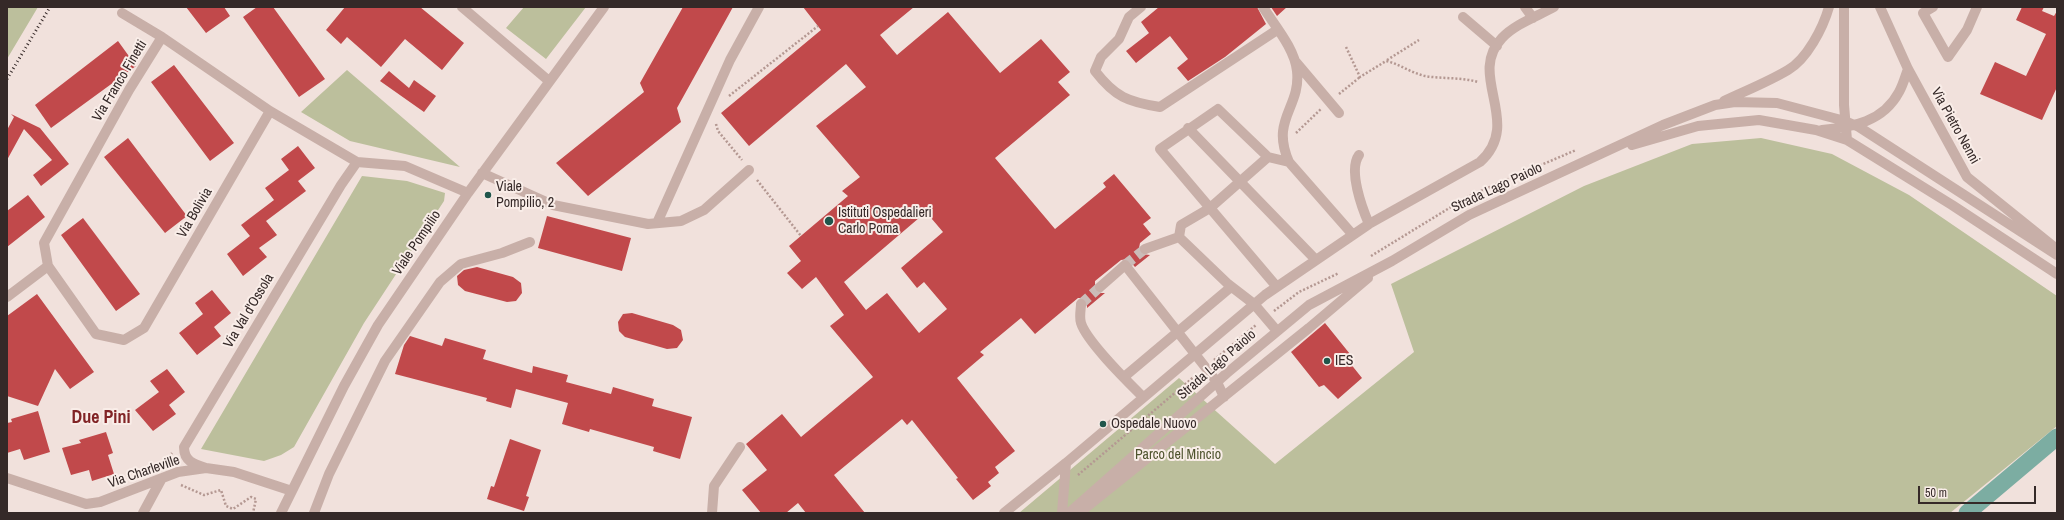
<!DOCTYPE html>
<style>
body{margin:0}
#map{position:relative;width:2064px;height:520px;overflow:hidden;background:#f1e1dc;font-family:"Archivo Narrow",sans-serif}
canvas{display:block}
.frame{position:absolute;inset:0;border:8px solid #352928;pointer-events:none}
.scale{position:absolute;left:1918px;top:486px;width:118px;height:18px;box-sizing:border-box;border:2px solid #352928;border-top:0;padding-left:5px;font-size:12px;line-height:14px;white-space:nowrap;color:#352928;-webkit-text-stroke:3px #f9ede8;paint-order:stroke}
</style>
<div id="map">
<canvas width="2064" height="520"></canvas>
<div class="frame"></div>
<div class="scale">50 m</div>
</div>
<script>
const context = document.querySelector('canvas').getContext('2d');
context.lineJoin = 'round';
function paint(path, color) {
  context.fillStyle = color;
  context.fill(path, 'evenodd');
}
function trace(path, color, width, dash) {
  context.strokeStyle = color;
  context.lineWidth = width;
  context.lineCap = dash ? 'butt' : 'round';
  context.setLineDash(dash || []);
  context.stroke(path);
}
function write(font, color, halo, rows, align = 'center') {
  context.font = font + ' "Archivo Narrow",sans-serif';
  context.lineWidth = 4;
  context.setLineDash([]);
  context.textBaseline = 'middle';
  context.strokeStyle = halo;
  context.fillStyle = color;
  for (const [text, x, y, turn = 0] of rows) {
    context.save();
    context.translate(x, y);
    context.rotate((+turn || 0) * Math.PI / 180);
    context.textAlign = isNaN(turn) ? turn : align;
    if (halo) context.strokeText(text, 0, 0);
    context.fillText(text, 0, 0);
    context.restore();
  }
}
paint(new Path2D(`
 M7 7H38L7 59Z
 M524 7H586L546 59 506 28Z
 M347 70 460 167 350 141 301 112Z
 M1761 138 1832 154 1909 195 2057 296V426L1950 513H1019L1179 378 1275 464 1414 352 1391 284 1584 186 1692 144Z
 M362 176 407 181 445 193 444 201 364 323 294 447 281 455 264 461 201 449Z`), '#bcbf9c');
trace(new Path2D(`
 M1967 513 2057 437`), '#7cada2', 17);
paint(new Path2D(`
 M186 7H224L230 16 206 33Z
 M257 7H273L325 79 299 97 243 17Z
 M345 7H420L464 43 442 70 405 39 381 67 347 37 341 44 326 30Z
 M683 7H733L677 108 681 122 588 196 556 163 644 92 640 83Z
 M803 7H914L880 35 897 55 948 12 1000 73 1041 39 1070 72 1058 82 1070 95 995 158 1055 229 1106 187 1103 183 1114 174 1151 218 1143 224 1151 234 1140 243 1139 248 1141 254 1150 255 1135 267 1128 259 1121 260 1095 281V291L1098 293H1105L1087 308V301L1082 298H1078L1035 334 1021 318 980 352 984 355 957 378 1015 451 995 467 999 473 988 482 991 486 973 500 956 479 958 478 912 420 907 425 902 419 834 475 865 513H806L798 503 786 513H761L742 490 767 470 746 444 782 414 801 437 873 377 830 326 844 315 816 277 802 289 787 273 801 261 789 246 848 196 842 191 860 177 816 126 866 87 846 64 749 146 721 113 821 30ZM926 212 943 232 901 268 917 288 924 282 947 309 919 333 887 293 866 310 844 282Z
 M1159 7H1257L1266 24 1225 57 1188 81 1177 68 1188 59 1170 36 1136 63 1126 51 1149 33 1141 22Z
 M1271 7H1287L1277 16Z
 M2022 7H2044L2042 11 2054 16 2057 11V87L2042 120 1980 94 1995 62 2026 76 2046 34 2016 20Z
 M118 41 136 66 51 128 35 105Z
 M174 65 234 143 210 161 151 82Z
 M389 71 409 88 414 80 436 96 424 112 380 81Z
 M11 114 40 128 69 164 41 186 33 175 52 160 24 129 7 160V130L14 117Z
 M128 138 187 216 165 233 104 157Z
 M298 146 315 168 298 181 306 191 266 221 277 235 259 248 267 257 243 276 227 254 250 236 241 225 274 200 265 188 289 170 281 159Z
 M28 195 45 217 7 247V211Z
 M547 216 631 238 622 271 538 248Z
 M83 218 140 294 116 311 61 235Z
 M477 267 513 277 521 283 522 293 516 301 507 302 465 291 458 285 457 276 464 270Z
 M212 290 231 313 214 327 221 336 197 355 179 333 203 314 195 303Z
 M37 294 94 372 70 389 55 369 38 406 7 396V316Z
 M632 313 673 325 681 330 683 340 677 348 667 349 625 337 619 331 618 322 623 314Z
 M1325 323 1354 359 1350 363 1362 378 1338 399 1324 385 1319 387 1291 352Z
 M410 336 442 346 445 338 486 350 483 359 532 373 533 366 568 375 566 382 611 394 613 387 654 399 652 406 692 417 680 459 653 451 654 447 590 429 589 432 562 424 568 403 516 389 511 408 486 401 487 398 395 374 404 345Z
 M167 369 185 392 169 405 176 414 153 431 135 410 159 392 150 381Z
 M38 411 50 452 24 460 20 449 7 453V423L12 422 11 419Z
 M106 432 113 453 108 455 114 474 92 481 89 470 71 475 62 448 81 443 79 440Z
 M510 439 541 450 526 496 529 497 524 511 487 499 491 486 494 487Z`), '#c1494b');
trace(new Path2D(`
 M1125 265 1145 249
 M1081 304 1100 287`), '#cbbcb8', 10, [10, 5]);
trace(new Path2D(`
 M1346 47 1360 77 1386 61C1400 64 1411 73 1425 76 1442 79 1461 77 1478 82
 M1387 60 1419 40
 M1339 94 1360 77
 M729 96 818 26
 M716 124 718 131 742 160
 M1296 133 1321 109
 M757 180 801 236
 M1371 256 1469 196 1576 150
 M1274 311 1299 292 1339 273
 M1214 360 1256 325
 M164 463 172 453
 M1078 475 1196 375
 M181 485 204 495 221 490 226 506 233 509 251 497 256 499 253 513`), '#b49892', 2.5, [2, 2]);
trace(new Path2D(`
 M462 7 549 81
 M1141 7 1129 17 1119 39 1101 57 1095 71C1115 97 1128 102 1160 107L1277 30
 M1263 7C1275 26 1295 49 1297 71 1301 108 1270 119 1289 162L1353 235
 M1525 7 1533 18
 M1844 7V105L1847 140
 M1880 7 1908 69 1967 177 2054 247
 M1933 7 1923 13 1948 57 1967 30 1977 7
 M122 13 162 37
 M1463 17 1497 46
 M1295 61 1339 113
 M1724 101C1745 91 1768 82 1788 70 1807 59 1823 28 1829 7
 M270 111 144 328 124 340 96 334 48 266 44 243 129 90 162 37 270 111 357 162 405 166 468 193
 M1188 128 1316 260
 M1822 130C1853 127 1883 122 1899 92 1903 85 1905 77 1908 69
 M1632 145 1698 126 1759 120 1816 130 1847 140 1952 205 2057 274
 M1359 155C1348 170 1362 208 1369 224
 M1268 157 1210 208 1181 225 1179 237 1228 284 1254 304 1277 331
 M482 173 553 205 648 224 681 221 704 210 749 170
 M657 223 730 60 759 7
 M1145 249 1179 237
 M1100 287 1125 265 1217 382 1224 397
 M1277 287 1160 149 1218 109 1268 157 1289 162
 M7 297 48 266
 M1081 304C1081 309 1079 317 1081 323 1087 342 1128 382 1143 397
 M1124 377 1231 287
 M206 468C193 464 184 461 184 447L341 185 357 162
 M7 478 86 504 100 502 178 472 206 468 234 472 292 491
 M143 513 162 478
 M281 513 344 386 378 325 468 193 604 7
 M314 513 329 474 385 361 440 282 461 264 502 253 530 242
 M712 513 714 486 740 447
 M1004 513 1066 463
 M1062 513 1066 463 1265 295 1369 224 1480 162C1524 122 1466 76 1502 38 1515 24 1538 16 1554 7
 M1069 513 1227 373 1309 305 1392 261 1469 215 1663 125 1715 105 1735 102 1777 103 1845 121 1859 127 2057 255
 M1079 513 1309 328 1368 278`), '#c8afa8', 10);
trace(new Path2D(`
 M7 79 50 7`), '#352928', 3, [1, 3]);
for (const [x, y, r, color] of [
 [488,195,4,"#1f554b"],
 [829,221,5,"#1f554b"],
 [1327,361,4,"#1f554b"],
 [1103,424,4,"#1f554b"]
]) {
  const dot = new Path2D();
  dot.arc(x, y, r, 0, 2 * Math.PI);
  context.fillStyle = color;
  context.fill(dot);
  trace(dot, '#f9ede8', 1.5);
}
write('14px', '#352928', '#f9ede8', [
 ["Via Franco Finetti",120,81,-59],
 ["Via Pietro Nenni",1955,126,61],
 ["Strada Lago Paiolo",1497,188,-25],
 ["Via Bolivia",195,213,-60],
 ["Viale Pompilio",417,243,-56],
 ["Via Val d'Ossola",249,311,-59],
 ["Strada Lago Paiolo",1217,365,-41],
 ["Via Charleville",144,472,-19]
]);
write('14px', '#352928', '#f9ede8', [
 ["Viale",496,187],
 ["Pompilio, 2",496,203],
 ["Istituti Ospedalieri",838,213],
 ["Carlo Poma",838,229],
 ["IES",1335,361],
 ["Ospedale Nuovo",1111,424]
], 'left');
write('14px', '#4e532d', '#f9ede8', [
 ["Parco del Mincio",1178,455]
]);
write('bold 18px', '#812426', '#f9ede8', [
 ["Due Pini",101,418]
]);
</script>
